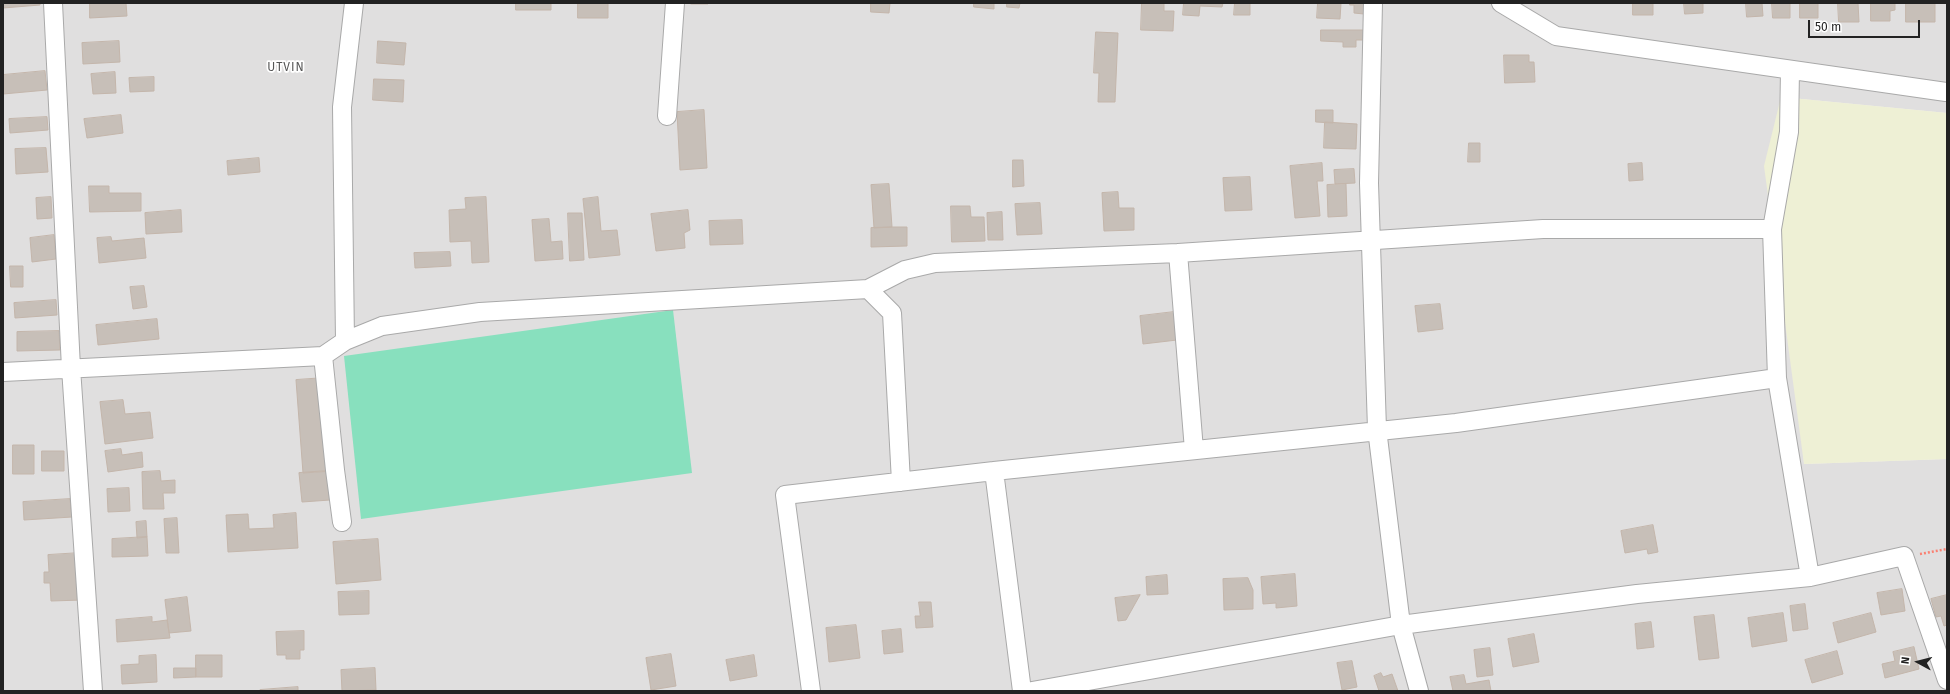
<!DOCTYPE html>
<style>
body{margin:0}
#map{position:relative;width:1950px;height:694px;overflow:hidden;background:#f2efe9;font-family:"Fira Sans",sans-serif}
canvas{display:block}
.frame{position:absolute;inset:0;border:4px solid #222;pointer-events:none}
.north{position:absolute;left:1898px;top:642px;width:40px;height:40px;-webkit-text-stroke:3px #fff;paint-order:stroke;rotate:277deg;font-size:11px;font-weight:700;line-height:16px;text-align:center;color:#222}
.north::after{content:'';display:block;margin:auto;width:14px;height:18px;background:#222;clip-path:polygon(50% 0,100% 100%,50% 72%,0 100%)}
.scale{position:absolute;left:1808px;top:20px;width:112px;height:18px;box-sizing:border-box;border:2px solid #222;border-top:0;padding-left:5px;font-size:12px;line-height:14px;white-space:nowrap;color:#222;-webkit-text-stroke:3px #fff;paint-order:stroke}
</style>
<div id="map">
<canvas width="1950" height="694"></canvas>
<div class="frame"></div>
<div class="north">N</div>
<div class="scale">50 m</div>
</div>
<script>
const context = document.querySelector('canvas').getContext('2d');
context.lineJoin = 'round';
function paint(path, color) {
  context.fillStyle = color;
  context.fill(path, 'evenodd');
}
function trace(path, color, width, dash) {
  context.strokeStyle = color;
  context.lineWidth = width;
  context.lineCap = dash ? 'butt' : 'round';
  context.setLineDash(dash || []);
  context.stroke(path);
}
function write(font, color, halo, rows, align = 'center') {
  context.font = font + ' "Fira Sans",sans-serif';
  context.lineWidth = 3.5;
  context.setLineDash([]);
  context.textBaseline = 'middle';
  context.strokeStyle = halo;
  context.fillStyle = color;
  for (const [text, x, y, turn = 0] of rows) {
    context.save();
    context.translate(x, y);
    context.rotate((+turn || 0) * Math.PI / 180);
    context.textAlign = isNaN(turn) ? turn : align;
    if (halo) context.strokeText(text, 0, 0);
    context.fillText(text, 0, 0);
    context.restore();
  }
}
paint(new Path2D(`
 M3 3H1947V113L1781 97 1804 464 1947 459V691H3Z`), '#e0dfdf');
paint(new Path2D(`
 M1781 97 1947 113V459L1804 464 1764 166Z`), '#eef0d5');
paint(new Path2D(`
 M673 310 692 473 361 519 344 356Z`), '#88e0be');
const building = new Path2D(`
 M3 3H40V5L3 8Z
 M90 3H126L127 16 90 18Z
 M516 3H551V10H516Z
 M578 3H608V18H578Z
 M691 3H708V4H691Z
 M871 3H890L889 13 871 12Z
 M974 3H994V9L974 7Z
 M1007 3H1020L1019 8 1007 7Z
 M1142 3H1164V11H1174L1173 31 1141 30Z
 M1184 3H1223L1222 7 1200 6 1199 16 1183 15Z
 M1235 3H1250V15H1234Z
 M1318 3H1341L1340 19 1317 18Z
 M1350 3H1364V14L1354 13V5H1350Z
 M1633 3H1653V15H1633Z
 M1684 3H1703V13L1685 14Z
 M1746 3H1762L1763 16 1747 17Z
 M1772 3H1790V18H1773Z
 M1800 3H1818V18H1800Z
 M1838 3H1858L1859 22H1839Z
 M1871 3H1895V10L1890 11V21H1871Z
 M1906 3H1935V22H1906Z
 M1321 30H1367V40H1356V47H1343V42L1321 41Z
 M1096 32 1118 33 1115 102H1098L1099 73H1094Z
 M119 41 120 62 83 64 82 43Z
 M378 41 406 43 404 65 377 63Z
 M1504 55H1529V62H1534L1535 82 1505 83Z
 M45 71 47 90 3 94V75Z
 M115 72 116 93 93 94 91 74Z
 M154 77V91L130 92 129 78Z
 M374 79 404 80 403 102 373 100Z
 M704 110 707 168 680 170 677 112Z
 M1316 110H1333V123L1316 122Z
 M121 115 123 133 87 138 84 119Z
 M47 117 48 130 10 133 9 119Z
 M1325 122 1357 124 1356 149 1324 148Z
 M1469 143H1480V162H1468Z
 M46 148 48 172 16 174 15 149Z
 M259 158 260 172 228 175 227 161Z
 M1013 160H1023L1024 186 1013 187Z
 M1322 163 1323 181H1317L1320 216 1295 218 1290 166Z
 M1642 163 1643 180 1629 181 1628 164Z
 M1354 169 1355 183 1335 184 1334 170Z
 M1250 177 1252 210 1225 211 1223 178Z
 M889 184 892 227 874 228 871 185Z
 M1346 184 1347 216 1328 217 1327 185Z
 M89 186H109V193H141V211L90 212Z
 M1118 192 1119 208H1134V230L1104 231 1102 193Z
 M51 197 52 218 37 219 36 198Z
 M486 197 489 262 472 263 471 241 450 242 449 210 466 209 465 198Z
 M598 197 601 231 617 230 620 255 589 258 583 199Z
 M1040 203 1042 234 1017 235 1015 204Z
 M951 206H970L971 217H984L985 241 952 242Z
 M181 210 182 232 146 234 145 213Z
 M688 210 690 230 684 233 685 248 656 251 651 214Z
 M1002 212 1003 240H988L987 213Z
 M568 213H582L584 260 570 261Z
 M549 219 551 242 562 241 563 259 535 261 532 220Z
 M742 220 743 244 710 245 709 221Z
 M892 227H907V246L871 247V228Z
 M54 235 56 259 32 262 30 238Z
 M111 237 112 241 144 238 146 258 99 263 97 238Z
 M450 252 451 266 415 268 414 253Z
 M10 266H23V287H11Z
 M144 286 147 307 133 309 130 287Z
 M56 300 57 315 15 318 14 303Z
 M1440 304 1443 329 1418 332 1415 306Z
 M1174 312 1177 340 1143 344 1140 316Z
 M157 319 159 339 98 345 96 325Z
 M59 331 60 350 17 351V332Z
 M324 378 332 471 303 473 296 380Z
 M123 400 125 414 150 412 153 438 105 444 100 402Z
 M13 445H34V474H13Z
 M121 449 122 455 142 452 143 467 108 472 105 451Z
 M42 451H64V471H42Z
 M160 471 161 481 175 480V493H163L164 509H143L142 472Z
 M327 471 330 500 302 502 299 473Z
 M129 488 130 511 108 512 107 489Z
 M70 499 72 517 24 520 23 502Z
 M296 513 298 548 228 552 226 515 248 514 249 529 274 528 273 515Z
 M177 518 179 553H166L164 519Z
 M146 521 147 537 137 538 136 522Z
 M1653 525 1658 552 1648 554 1647 549 1625 553 1621 531Z
 M147 537 148 556 112 557V539Z
 M378 539 381 580 336 584 333 542Z
 M80 553 82 600 51 601 50 583H44V572H49L48 555Z
 M1295 574 1297 606 1276 608V603L1263 604 1261 577Z
 M1167 575 1168 594 1147 595 1146 577Z
 M1248 578 1253 590V609L1224 610 1223 579Z
 M1902 589 1905 611 1881 615 1877 593Z
 M369 591V614L339 615 338 592Z
 M1140 595 1126 620 1118 621 1115 598Z
 M1947 595V625L1944 626 1941 616 1936 617 1931 599Z
 M187 597 191 631 169 633 165 600Z
 M919 602H931L933 627 916 628 915 616H920Z
 M1805 604 1808 629 1793 631 1790 606Z
 M1783 613 1787 641 1752 647 1748 618Z
 M1871 613 1876 632 1838 643 1833 623Z
 M1714 615 1719 658 1699 660 1694 617Z
 M152 617V622L167 620 170 638 117 642 116 620Z
 M1651 622 1654 647 1637 649 1635 624Z
 M856 625 860 658 829 662 826 628Z
 M901 629 903 652 884 654 882 631Z
 M304 631V650H300V659H286V655H277L276 632Z
 M1534 634 1539 662 1513 667 1508 639Z
 M1914 647 1919 669 1885 678 1882 664 1895 661 1893 652Z
 M1490 648 1493 675 1477 677 1474 650Z
 M1837 651 1843 674 1812 683 1805 660Z
 M671 654 676 686 651 690 646 658Z
 M156 655 157 682 122 684 121 665 139 664V656Z
 M196 655H222V677H196Z
 M754 655 757 676 730 681 726 660Z
 M1352 661 1357 687 1342 690 1337 663Z
 M174 668H196V677L174 678Z
 M375 668 376 690 342 691 341 670Z
 M1381 673 1383 677 1392 674 1398 691H1379L1374 676Z
 M1464 675 1466 684 1489 680 1491 691H1453L1450 677Z
 M298 687V691H260V690Z`);
paint(building, '#c7bfb8');
trace(building, '#c4b6ab', 1);
const minor = new Path2D(`
 M53 3 71 368 93 691
 M1373 3 1369 183 1377 429 1401 625 1637 594 1810 577 1904 556 1947 680
 M1501 3 1556 36 1946 92
 M1790 70 1789 132 1772 229 1777 378 1810 577
 M667 116 675 3
 M1178 253 1194 450
 M868 289 892 313 901 482
 M345 341 342 107 354 3
 M323 356 335 470 342 522
 M3 372 323 356 345 341 382 326 480 312 868 289 905 270 935 263 1178 253 1543 229H1772
 M994 471 1022 691
 M811 691 785 495 994 471 1456 423 1777 378
 M1032 691 1401 625 1419 691`);
trace(minor, '#a9a9a9', 20);
trace(new Path2D(`
 M1920 554 1947 549`), '#fa8072', 2.5, [2, 2]);
trace(minor, '#fff', 18);
context.letterSpacing = '1px';
write('12px', '#555', '#fff', [
 ["UTVIN",286,68]
]);
context.letterSpacing = '0px';
</script>
